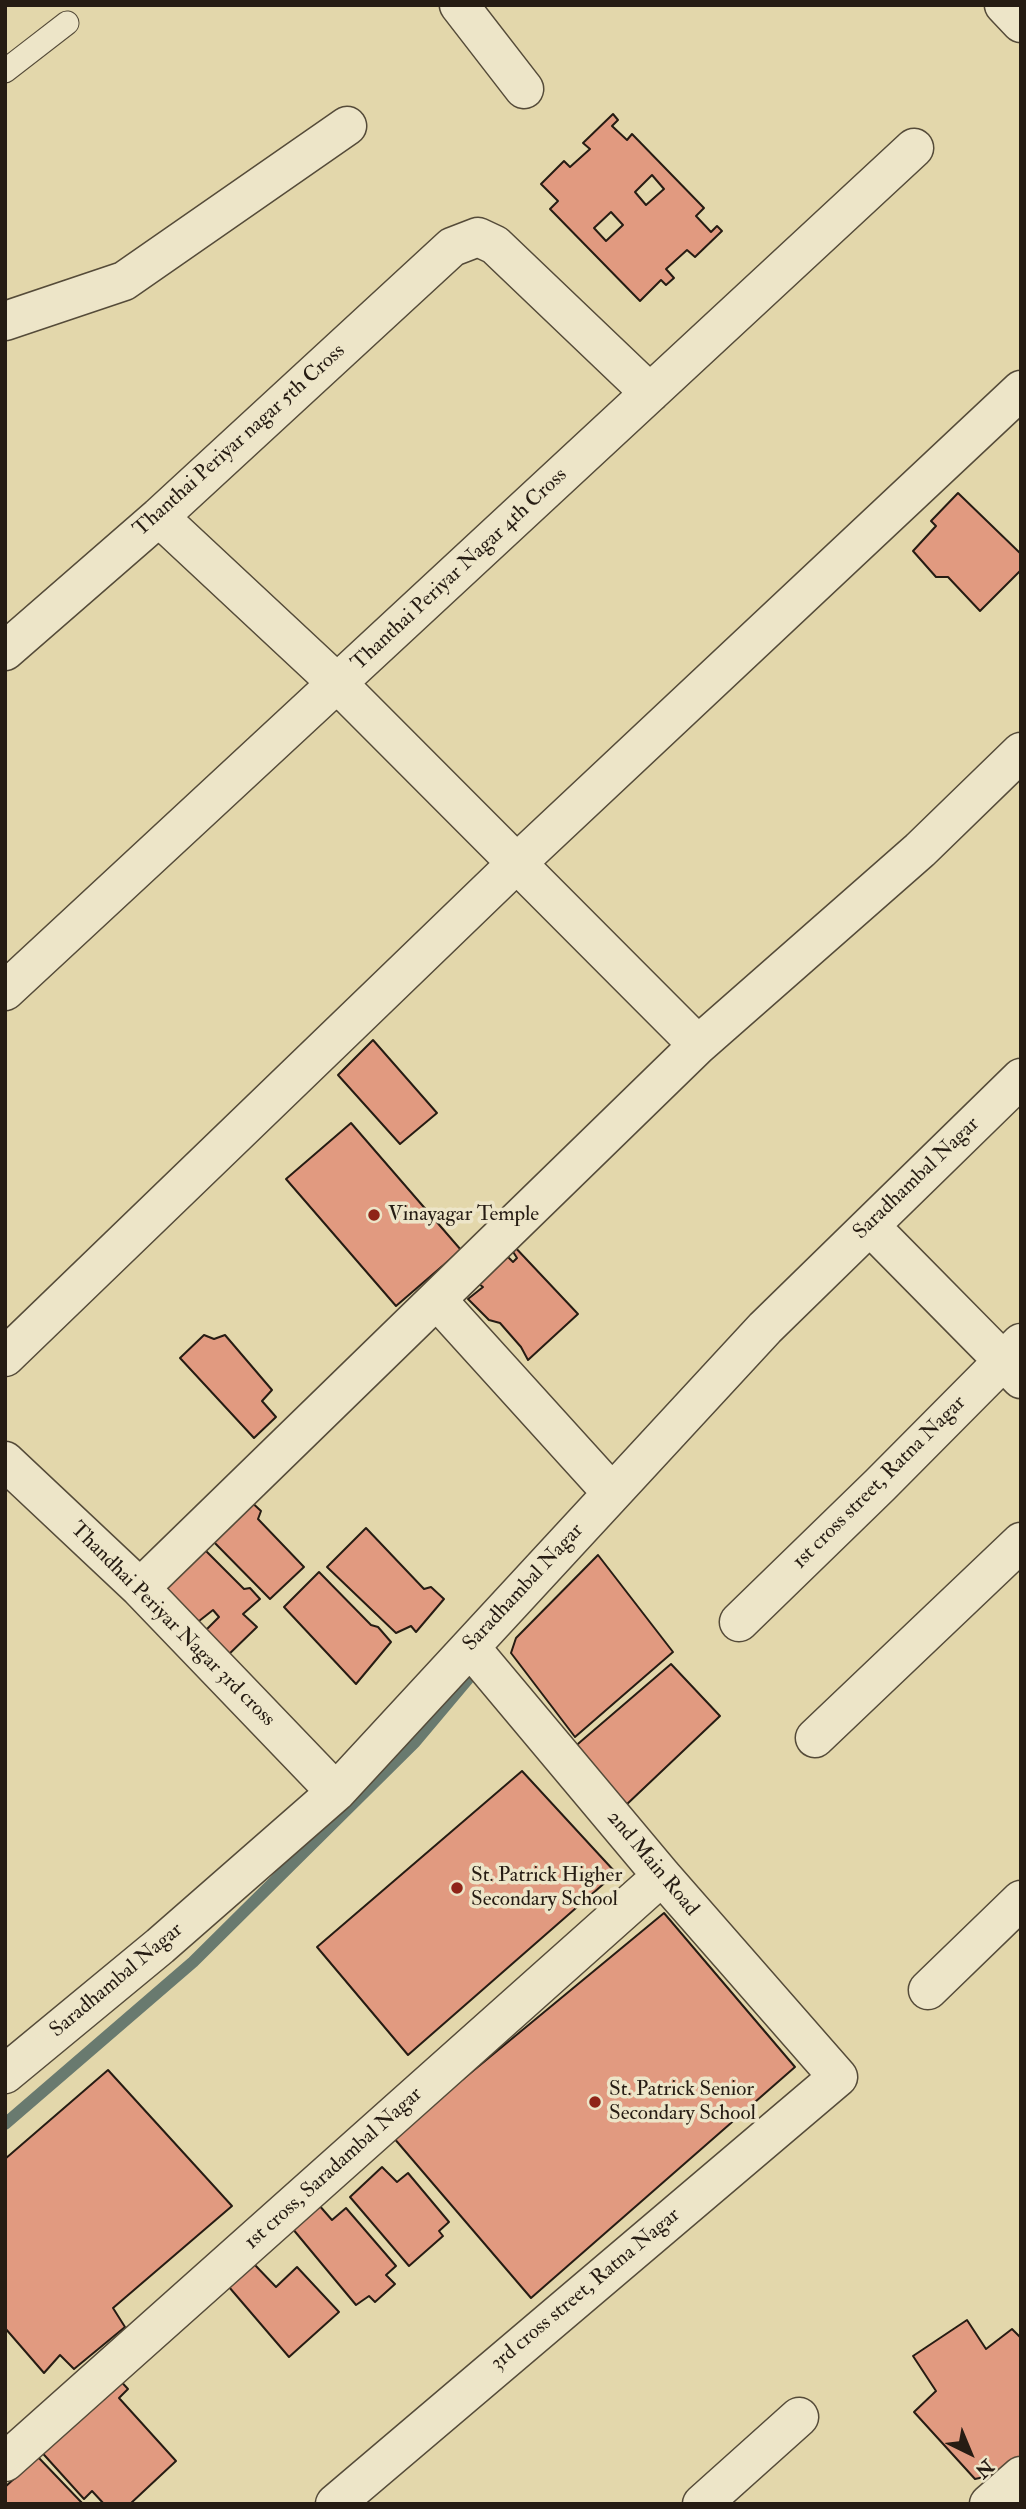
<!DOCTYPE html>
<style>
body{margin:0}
#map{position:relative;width:1026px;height:2509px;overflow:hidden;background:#e3d7ab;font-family:"IM FELL Double Pica",serif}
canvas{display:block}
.frame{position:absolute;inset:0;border:7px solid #261c13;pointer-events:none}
.north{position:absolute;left:935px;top:2418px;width:70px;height:70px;-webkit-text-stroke:5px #ede5c8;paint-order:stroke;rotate:137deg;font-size:19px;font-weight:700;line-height:28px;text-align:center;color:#261c13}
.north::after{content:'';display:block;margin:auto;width:24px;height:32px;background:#261c13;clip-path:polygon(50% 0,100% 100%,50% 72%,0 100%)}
</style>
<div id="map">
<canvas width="1026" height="2509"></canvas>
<div class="frame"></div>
<div class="north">N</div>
</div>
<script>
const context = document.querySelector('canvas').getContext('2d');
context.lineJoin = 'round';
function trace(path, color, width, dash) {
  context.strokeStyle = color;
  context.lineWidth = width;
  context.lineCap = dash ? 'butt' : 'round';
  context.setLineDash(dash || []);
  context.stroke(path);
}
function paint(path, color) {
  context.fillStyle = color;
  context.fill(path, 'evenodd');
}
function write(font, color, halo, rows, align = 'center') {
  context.font = font + ' "IM FELL Double Pica",serif';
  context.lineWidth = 7;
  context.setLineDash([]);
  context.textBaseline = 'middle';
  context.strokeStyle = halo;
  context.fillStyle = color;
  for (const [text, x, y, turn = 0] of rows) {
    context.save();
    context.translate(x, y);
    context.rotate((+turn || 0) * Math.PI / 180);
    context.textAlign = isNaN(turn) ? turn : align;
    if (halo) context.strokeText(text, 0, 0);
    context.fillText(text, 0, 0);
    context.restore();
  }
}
trace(new Path2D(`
 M5 2124 193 1962 415 1742 468 1679`), '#697a6f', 12);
const building = new Path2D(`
 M613 114 618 120 612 126 627 140 632 134 704 208 696 216 711 232 717 226 722 231 695 257 687 250 666 269 674 278 666 285 661 280 640 301 550 209 558 201 541 184 564 161 570 167 590 149 583 143ZM652 175 664 189 646 205 635 192ZM611 212 623 225 606 241 594 228Z
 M958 493 1021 554V570L980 611 948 577H936L913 551 936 526 931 521Z
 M373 1040 437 1113 400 1144 338 1075Z
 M351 1123 461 1250 396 1306 286 1179Z
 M512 1244 578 1314 528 1360 521 1347 500 1323 489 1320 468 1299 483 1287 471 1278 502 1251 513 1262 517 1258 510 1247Z
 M204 1335 214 1339 225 1335 272 1390 262 1401 276 1417 254 1438 180 1358Z
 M246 1497 261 1511 258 1519 304 1567 270 1599 206 1534Z
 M366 1528 424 1589 431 1587 444 1599 416 1632 411 1626 396 1633 327 1567Z
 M197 1542 244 1589 250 1588 260 1599 243 1614 257 1627 225 1658 202 1634 219 1617 213 1610 194 1625 156 1584Z
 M598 1555 673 1652 575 1737 511 1653 516 1638Z
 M319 1572 371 1625 378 1627 391 1642 356 1684 284 1607Z
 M671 1664 720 1716 625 1806 572 1749Z
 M522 1771 616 1873 408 2055 317 1947Z
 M664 1913 795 2067 531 2298 393 2137Z
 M108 2070 232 2206 113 2308 125 2327 74 2369 60 2355 44 2373 5 2328V2159Z
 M382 2167 397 2182 408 2173 449 2222 439 2231 443 2236 409 2266 350 2197Z
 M318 2204 332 2220 346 2208 396 2266 386 2275 395 2284 375 2302 369 2296 356 2305 292 2228Z
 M254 2264 276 2287 297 2267 339 2312 289 2357 229 2287Z
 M967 2320 986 2349 1012 2329 1021 2338V2459L1007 2472 975 2479 914 2412 936 2391 913 2356Z
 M116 2376 128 2389 119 2398 176 2461 130 2504H104L92 2491 84 2499 37 2447Z
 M38 2457 83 2504H5V2487Z`);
paint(building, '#e19a80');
trace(building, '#261c13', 2);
const lane = new Path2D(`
 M5 71 67 23`);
const street = new Path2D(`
 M459 5 524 89
 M1004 5 1021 23
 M5 321 124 281 347 126
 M159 517 338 684 698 1045
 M5 651 159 517 452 247 478 237 495 245 650 393
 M5 991 914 148
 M870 1226 1021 1379
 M437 1300 612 1493
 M5 1357 518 862 1021 390
 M5 1461 140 1588 336 1792
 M140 1588 698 1045 920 850 1021 752
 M739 1622 880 1485 1021 1343
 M815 1738 1021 1542
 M928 1990 1021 1900
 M5 2074 160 1946 336 1792 765 1328 1021 1078
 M5 2462 662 1876
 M335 2504 838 2077 662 1876 470 1647
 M702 2504 799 2417
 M989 2504 1021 2476`);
trace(lane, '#554b39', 25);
trace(street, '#554b39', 41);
trace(lane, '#ede5c8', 23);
trace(street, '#ede5c8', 38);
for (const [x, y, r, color] of [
 [374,1215,7,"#8f2418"],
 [457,1888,7,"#8f2418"],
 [595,2102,7,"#8f2418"]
]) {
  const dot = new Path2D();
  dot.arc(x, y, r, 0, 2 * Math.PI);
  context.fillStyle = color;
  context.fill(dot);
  trace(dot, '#ede5c8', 2.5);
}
write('21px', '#261c13', '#ede5c8', [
 ["Thanthai Periyar nagar 5th Cross",240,441,-42],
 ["Thanthai Periyar Nagar 4th Cross",460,570,-43],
 ["Saradhambal Nagar",917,1179,-44],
 ["1st cross street, Ratna Nagar",880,1483,-45],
 ["Saradhambal Nagar",524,1588,-47],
 ["Thandhai Periyar Nagar 3rd cross",172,1625,45],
 ["2nd Main Road",652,1864,50],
 ["Saradhambal Nagar",117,1981,-40],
 ["1st cross, Saradambal Nagar",334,2169,-42],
 ["3rd cross street, Ratna Nagar",586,2290,-40]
]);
write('21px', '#261c13', '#ede5c8', [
 ["Vinayagar Temple",388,1215],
 ["St. Patrick Higher",471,1876],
 ["Secondary School",471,1900],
 ["St. Patrick Senior",609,2090],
 ["Secondary School",609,2114]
], 'left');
</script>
